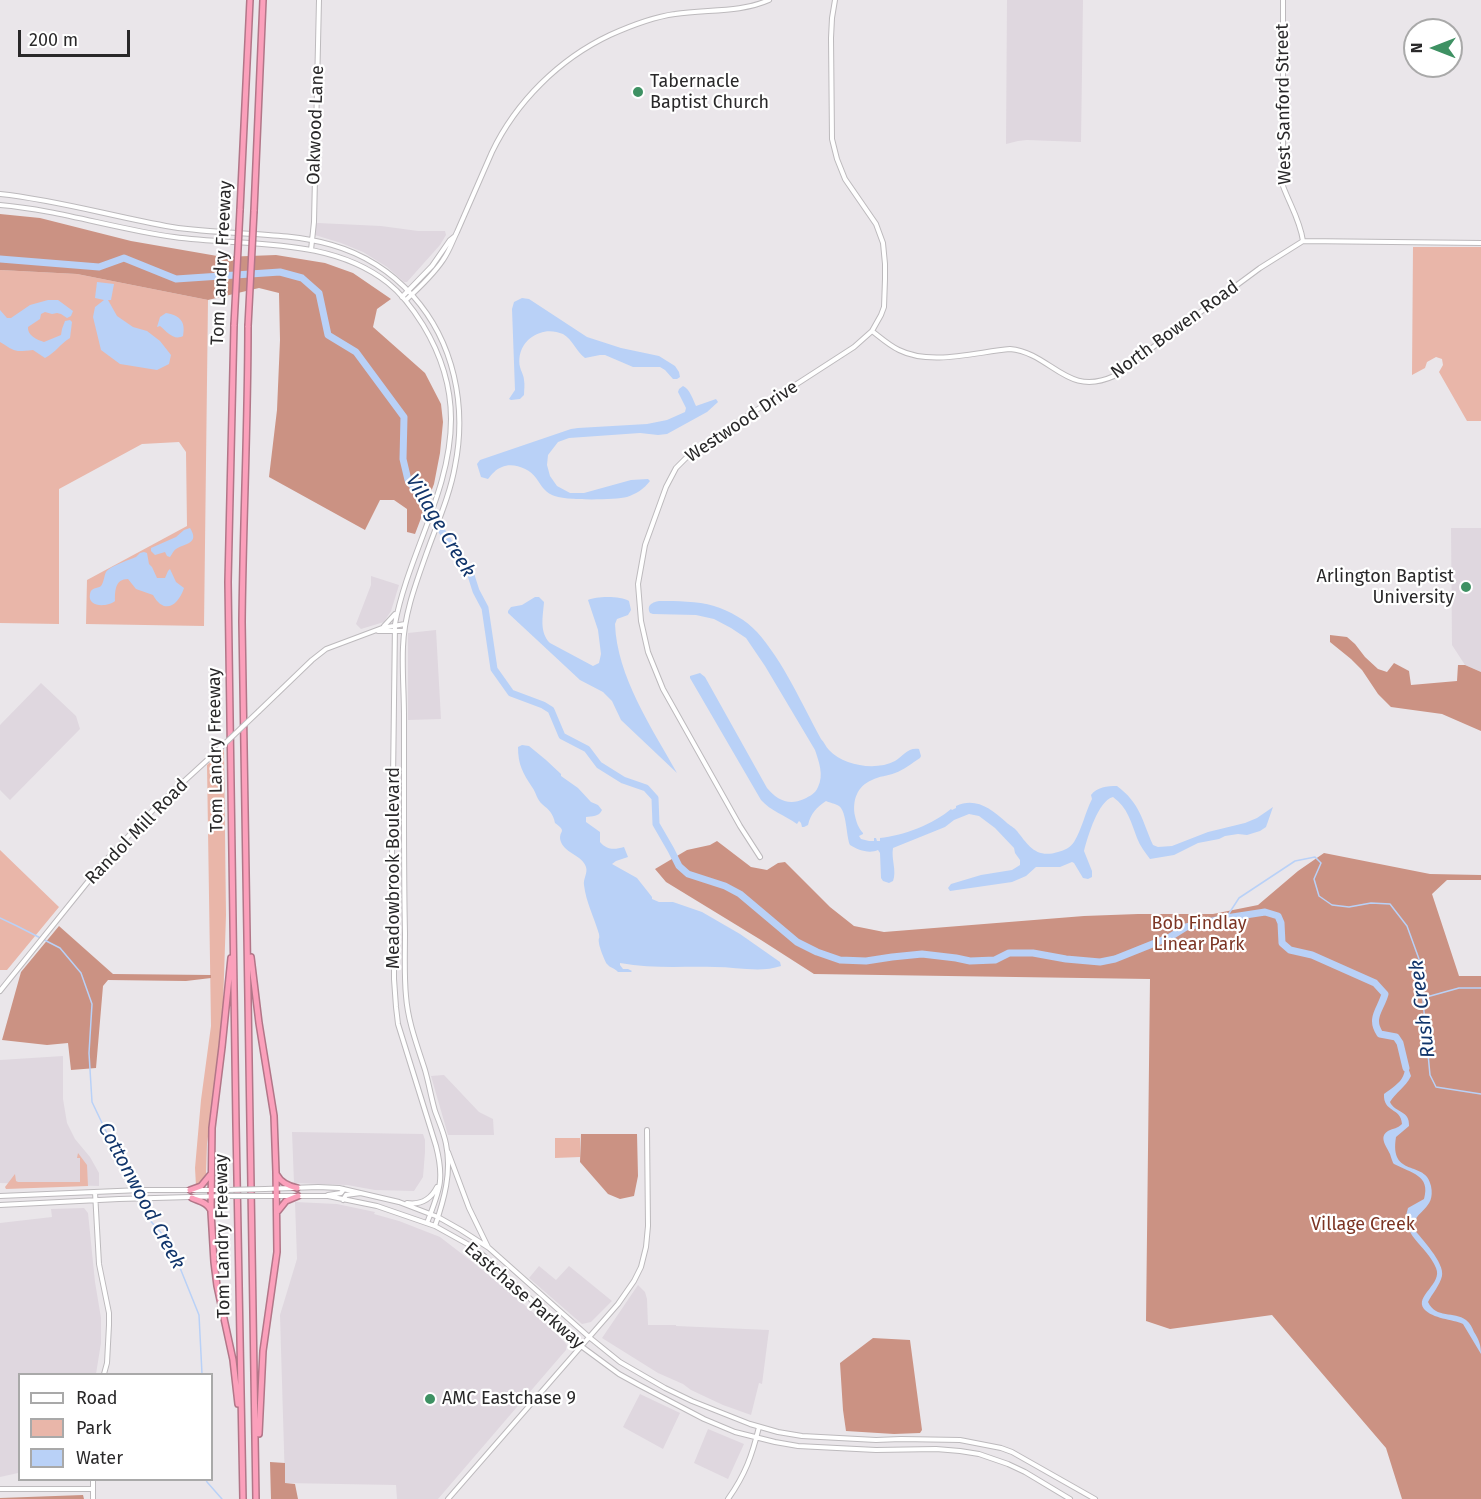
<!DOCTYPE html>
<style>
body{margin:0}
#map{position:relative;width:1481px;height:1499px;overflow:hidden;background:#eae6ea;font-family:"Fira Sans",sans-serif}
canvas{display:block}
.legend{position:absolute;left:18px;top:1373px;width:195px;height:108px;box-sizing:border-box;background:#fff;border:2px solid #a9a9a9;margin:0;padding:8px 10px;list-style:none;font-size:18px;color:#292829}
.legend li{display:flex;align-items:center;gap:12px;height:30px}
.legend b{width:30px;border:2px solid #a9a9a9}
.north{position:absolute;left:1403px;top:18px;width:60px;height:60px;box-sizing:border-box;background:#fff;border:2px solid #a9a9a9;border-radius:50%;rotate:270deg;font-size:16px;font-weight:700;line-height:24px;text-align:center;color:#292829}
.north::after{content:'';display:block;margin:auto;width:21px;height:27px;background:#3e9163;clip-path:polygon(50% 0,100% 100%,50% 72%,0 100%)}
.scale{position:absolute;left:18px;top:30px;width:112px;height:27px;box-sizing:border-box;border:3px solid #292829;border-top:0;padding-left:8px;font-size:18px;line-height:21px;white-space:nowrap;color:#292829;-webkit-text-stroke:4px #fff;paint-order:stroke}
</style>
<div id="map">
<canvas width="1481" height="1499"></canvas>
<ul class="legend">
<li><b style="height:8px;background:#fff"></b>Road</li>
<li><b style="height:16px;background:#e9b6a9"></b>Park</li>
<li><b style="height:16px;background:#b9d1f7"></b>Water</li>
</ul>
<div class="north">N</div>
<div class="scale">200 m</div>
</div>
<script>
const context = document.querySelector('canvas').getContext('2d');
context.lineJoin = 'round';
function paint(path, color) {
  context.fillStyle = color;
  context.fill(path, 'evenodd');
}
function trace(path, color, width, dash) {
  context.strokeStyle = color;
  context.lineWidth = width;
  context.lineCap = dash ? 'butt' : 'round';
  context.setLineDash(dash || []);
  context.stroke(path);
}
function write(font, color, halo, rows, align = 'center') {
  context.font = font + ' "Fira Sans",sans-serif';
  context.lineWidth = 4.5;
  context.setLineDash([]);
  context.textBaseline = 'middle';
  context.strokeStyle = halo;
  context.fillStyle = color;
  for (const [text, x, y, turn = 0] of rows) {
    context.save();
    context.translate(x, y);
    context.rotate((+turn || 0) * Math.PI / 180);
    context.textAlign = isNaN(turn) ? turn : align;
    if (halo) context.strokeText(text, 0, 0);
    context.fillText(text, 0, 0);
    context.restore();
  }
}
paint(new Path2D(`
 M1007 0H1083L1081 142 1027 140 1018 141 1006 144Z
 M318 223 381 226 418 231H445L446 235 440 245 407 282H404L387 267 363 252 341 243 315 235V224Z
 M1451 528H1481V672L1465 665 1452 645Z
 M371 576 399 585 391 611 384 622 361 629 356 624 371 585Z
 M436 630 441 719 408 720V633Z
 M41 683 76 716 80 729 10 800 0 790V725Z
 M63 1056V1099L67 1123 75 1139 90 1157 99 1173V1186L0 1183V1060Z
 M444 1075 479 1112 493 1119 494 1135H448L431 1076Z
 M292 1132 423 1134 425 1140V1152L423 1177 414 1191 375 1190 347 1185 294 1183Z
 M295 1202 337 1204 375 1212 374 1214 399 1221 440 1237 475 1264 520 1301 557 1334 567 1345 566 1350 559 1358 438 1499H397L396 1485 285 1483 280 1315 297 1259Z
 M84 1208 88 1213 95 1282 101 1318V1343L96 1374H20L19 1475 18 1473 0 1477V1223L52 1217 51 1209Z
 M539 1266 556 1280 569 1266 612 1301 591 1322 582 1324 529 1278Z
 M638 1285 645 1292 647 1299 648 1325H676V1326L769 1330 762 1384 759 1383 751 1415 723 1405 691 1390 683 1384 658 1373 602 1338Z
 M640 1394 680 1413 663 1449 623 1427Z
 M708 1429 744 1444 728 1479 694 1463Z`), '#dfd7df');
paint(new Path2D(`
 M1413 247H1481V421H1467L1439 372 1443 365 1442 359 1436 357 1427 362 1425 368 1412 375Z
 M0 270 77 274 208 300 204 626 86 624 87 580 187 526 186 452 179 442 142 444 59 489V624L0 623Z
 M224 749 226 915 222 1036 207 1144 206 1174 202 1182 196 1186 195 1168 201 1100 211 1026 207 765Z
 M0 850 59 907 7 970H0Z
 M555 1138H580V1157L555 1158Z
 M78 1153 87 1165 88 1186 6 1189 5 1187 15 1174 16 1181 18 1182H80V1158H77Z`), '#e9b6a9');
paint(new Path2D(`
 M0 214 40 218 131 241 223 257 276 255 325 263 353 273 391 299 377 309 373 327 425 373 441 404 443 422 440 453 434 484 415 534 407 532V509L394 500H380L365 530 269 477 277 410 280 340 279 293 259 288 208 300 77 274 0 270Z
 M1330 635 1347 637 1355 644 1365 657 1378 669 1387 672 1394 663 1409 671 1411 685 1457 681 1458 665H1465L1481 672V731L1442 714 1391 707 1378 694 1362 670 1351 659 1330 642Z
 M717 841 751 867 767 870 778 863 785 862 830 907 854 926 884 932 1084 916 1138 914H1213L1258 905 1298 871 1324 853 1430 874 1481 875V880H1447L1432 894 1459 976H1481V1499H1402L1386 1448 1272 1315 1170 1329 1146 1321 1150 979 814 974 761 940 666 882 655 869 687 850 710 845Z
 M59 926 113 974 211 975V978L186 981 108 980 103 986 96 1068 71 1070 68 1043 47 1045 2 1040 21 972Z
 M581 1134H637L638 1176 634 1196 620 1199 608 1194 580 1162Z
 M873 1338 910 1340 922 1430 920 1433 894 1434 846 1431 843 1410 840 1363Z
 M270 1462 285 1463V1483L295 1484 298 1499H271Z
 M83 1495 84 1499H0V1498Z`), '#cb9283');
paint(new Path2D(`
 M97 282 114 284 111 300H108L117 316 133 327 147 331 160 341 171 355 169 364 157 370 120 364 101 350 93 317 95 307 104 300 95 298Z
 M522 298 529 299 587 337 621 348 659 356 675 366 679 372 680 377 677 379H673L665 370 660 367H633L605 355H600L585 358C576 351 573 340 563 334 556 331 547 330 540 333 525 338 517 352 520 367 521 371 524 376 524 380 525 385 524 390 524 395L520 399 511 400 509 399 515 390 512 309 514 302Z
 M48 300H58L73 311 71 316 67 318 61 314 57 313 52 314 45 312 41 314 40 319 28 327C27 335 37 340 44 342L61 335 62 329 65 321 70 320 72 322 70 338C59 345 56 352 45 358L33 350C14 352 16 352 0 342V310L7 318H11L30 305Z
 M166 313C180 315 186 322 183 336 174 341 167 332 160 326L157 327 160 317Z
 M683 386C690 389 693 400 696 406L716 399 718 402 707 412 667 434 658 435 640 433 569 438 558 442 548 455 547 465 550 476 557 486 570 493H584L631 480 648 479 650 481C644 489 636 494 627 497 614 500 563 501 552 495 544 491 541 485 536 478 530 469 513 462 502 467 496 469 492 474 488 479L481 477 477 464 480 460 571 429 578 428 647 424 667 420 685 412 686 408 678 392 679 389Z
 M190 528C200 544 185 543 176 549 174 550 172 554 170 557L167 556 165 552 155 555 151 551V548L176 537 184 530Z
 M144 552 147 553 149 564 152 567 157 578H165L168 571 170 569 176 582 184 588C178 606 164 615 153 595L136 589 128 579C115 579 115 591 115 601 108 607 87 608 90 594 91 587 97 589 101 586 104 582 104 576 106 572 110 566 129 560 136 557L140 553Z
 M535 597H539L544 602C543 616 539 632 550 643L593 666 599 663 601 654 598 630 588 600C597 596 621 596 629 601L631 610 628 615 617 619 615 624C617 677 652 728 677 773L621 720 612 701 603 692 580 680 508 613V611L511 607 522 605Z
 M659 601C677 601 697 601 714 606 730 611 746 620 757 632 783 661 802 704 821 739 824 742 826 747 829 750 844 766 876 771 895 761 903 756 908 747 919 749L921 756 920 758C912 763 904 770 895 773 888 776 879 776 872 780 857 786 852 801 855 816 857 824 858 827 863 833V834L859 836 861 839 869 841H874V838H876L877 841H880V838C902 836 934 824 951 809L952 810 956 808V806C976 797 991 809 1006 822 1009 825 1015 828 1017 831 1028 845 1036 859 1058 852 1065 850 1070 848 1074 842 1082 829 1085 813 1092 799L1091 795C1097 787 1107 786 1117 786 1140 803 1142 820 1153 845L1158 847 1172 846 1208 832 1245 823 1257 818 1273 807 1266 827 1260 831 1247 835 1238 834 1225 836 1219 839 1198 843 1174 855 1150 859C1145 852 1140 846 1137 838 1131 822 1128 808 1113 797 1098 801 1088 836 1084 851L1092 871V877L1088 879 1083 878 1074 863 1072 862 1060 867H1036L1026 876 1012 882 950 891 948 888 951 884 981 875 1012 870 1020 865V860L1015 853 1014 848 995 828 979 816 969 814 954 820 945 827 893 848C891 859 897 871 893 881L889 883 883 881 881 878 880 853 878 850C869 854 858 850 850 845 846 836 847 812 839 806 836 804 828 802 826 801 816 808 811 813 808 825L804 827H802L801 823 799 821 797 824C784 815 771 811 761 800L690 678V676L700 673 705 677 767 788C777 800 789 806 804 799 810 796 815 794 818 787 824 775 819 762 815 750L765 666 746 638 731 628 714 619 696 615 653 614 650 613C646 605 653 602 659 601Z
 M522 745 529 746 546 760 561 774V776L578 788 591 802 598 805 602 810C599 817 592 816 586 817V822L600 832V842C607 850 614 850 624 847L628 857 616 861 612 864 637 878 652 897V899L659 902H673L702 912 740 934 780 962 781 966C761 973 736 967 715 967 683 966 652 969 620 963V965L623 969H628L632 971 631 972H618C615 968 610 968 607 964 605 962 599 946 599 943 598 936 600 941 599 934 594 917 586 902 584 885 583 879 588 873 586 867 582 855 566 854 561 842 557 830 569 833 555 823 553 813 549 810 542 804 537 800 536 792 532 787 523 773 518 765 518 747Z
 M1405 1059 1411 1076C1405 1088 1396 1092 1390 1102 1395 1113 1410 1110 1409 1126L1396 1137C1389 1179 1426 1159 1431 1186 1436 1210 1414 1210 1413 1228 1421 1238 1445 1263 1442 1276 1440 1285 1432 1294 1428 1302 1436 1319 1454 1311 1466 1320 1470 1323 1472 1327 1474 1332 1479 1340 1481 1345 1481 1354L1463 1324C1452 1319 1433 1319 1424 1309 1414 1296 1443 1284 1436 1268 1427 1245 1399 1235 1408 1208L1424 1199C1431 1175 1411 1173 1394 1164 1393 1164 1390 1154 1390 1154 1387 1147 1378 1137 1388 1131 1394 1128 1397 1129 1402 1124 1401 1107 1383 1113 1384 1094 1399 1083 1407 1079 1405 1059Z`), '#b9d1f7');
trace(new Path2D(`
 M0 918 17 926 60 948 81 973 92 1004 89 1053 92 1102 147 1217 170 1243 199 1315 202 1374
 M1226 918 1239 898 1295 861 1315 857 1321 863 1314 879 1319 896 1332 905 1349 907 1371 903 1390 904 1407 926 1419 959 1430 1075 1436 1087 1481 1094
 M1423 998 1459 988H1481
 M206 1480 207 1482 222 1499`), '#b9d1f7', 1.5);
trace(new Path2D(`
 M0 259 99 267 124 258 176 279 280 272 302 278 319 293 328 335 356 352 404 417 403 459 408 480 419 494 456 554 469 569 476 591 485 608 494 669 511 693 543 705 551 710 562 736 587 749 599 765 623 780 646 788 655 798 656 824 671 850 679 866 688 874 725 886 740 894 797 942 817 952 840 960 866 961 892 957 922 954 956 958 970 961 995 960 1009 953H1033L1066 959 1100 962 1115 959 1170 937 1186 927 1226 918 1265 912 1278 916 1281 923 1282 943 1290 950 1312 955 1375 983 1385 994C1381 1009 1369 1018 1380 1034L1396 1037 1400 1043 1406 1068`), '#b9d1f7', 7);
const secondary = new Path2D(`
 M1283 0V186C1290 205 1300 220 1303 241
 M0 194C58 200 114 217 172 227 261 241 345 220 413 296 454 342 467 406 455 466 450 495 437 524 427 552 416 583 404 614 403 647 402 670 404 693 404 716 404 747 404 777 404 807 404 849 404 891 405 933 405 954 404 975 406 996 408 1022 417 1045 425 1070 429 1084 431 1097 435 1111 439 1122 444 1133 446 1144 452 1172 444 1200 435 1226
 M0 205C59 210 115 229 174 237 245 247 329 236 388 283 402 294 413 309 423 325 440 353 451 385 451 419 451 491 408 554 395 624L392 857 394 926V979L396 1007 398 1024 436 1146C445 1181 439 1191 427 1223
 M311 250 314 222 319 0
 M402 297 432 266 450 240 455 236
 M406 300C419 288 433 275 443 260 450 250 452 242 457 232 469 205 480 179 492 152 516 102 559 59 610 35 630 26 653 17 675 14 706 9 740 13 769 0
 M872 331C881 338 890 346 899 350 931 366 976 352 1010 349 1052 353 1066 398 1114 376L1260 268 1303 241 1481 243
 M384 626 395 614
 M378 631H404
 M259 711 312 660 326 649 382 628 405 624
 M760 857 740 826 663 689 648 652 641 621 638 584 645 545 666 487 676 468 686 458 738 422 854 347 872 331 881 315 884 307 885 279V264L883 243 876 224 845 179 837 159 832 139 831 38 832 18 835 0
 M0 991 103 863 156 807 216 752
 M448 1152 469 1208 488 1247
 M265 1189 318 1187 339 1188 399 1202 438 1217 461 1230 489 1248 589 1337 620 1362 665 1388 692 1401 750 1424 778 1432 802 1436 876 1440 901 1439 960 1440 1001 1448 1012 1452 1095 1499
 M95 1192 99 1264 109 1313V1325L107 1363 104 1374
 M328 1195 341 1193 344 1189
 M0 1196 141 1190H226
 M265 1196H328L377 1206 435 1226 471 1246 484 1256 581 1346 619 1374 639 1385 704 1419 735 1432 775 1442 798 1446 876 1450 936 1449 960 1451 979 1454 1008 1464 1025 1472 1070 1499
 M343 1200 346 1195 361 1193
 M407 1203C421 1205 431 1199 437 1187
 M0 1205 119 1199 226 1196
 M0 1489H93
 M93 1499V1480
 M448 1499 618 1304 634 1281 641 1267 646 1247 648 1226 647 1130
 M728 1499C745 1475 752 1456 759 1427`);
const highway = new Path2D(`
 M240 210 250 0
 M254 211 263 0
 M234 325 228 582 236 1124 243 1499
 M248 326C248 424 243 523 242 622L256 1499
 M251 957 259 1023 274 1116 276 1172 277 1252 263 1351 259 1434
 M231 958 222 1047 212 1128 211 1212 214 1262 217 1286 233 1360 238 1404
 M277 1175C281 1183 289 1186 297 1188
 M190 1190 201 1186 210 1175
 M192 1198C198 1201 207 1202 210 1209
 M278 1211 286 1201 298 1196`);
trace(secondary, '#bdbabd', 6);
trace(highway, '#b27688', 8);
trace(secondary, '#fff', 4);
trace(highway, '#fba0bb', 5);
const secondaryBridge = new Path2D(`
 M216 752 259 711
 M226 1190 265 1189
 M226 1196H265`);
const highwayBridge = new Path2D(`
 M234 325 240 210
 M248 326 254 211`);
trace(secondaryBridge, '#bdbabd', 6, []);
trace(highwayBridge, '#b27688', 8, []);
trace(secondaryBridge, '#fff', 4);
trace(highwayBridge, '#fba0bb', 5);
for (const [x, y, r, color] of [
 [638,92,6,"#3e9163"],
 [1466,587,6,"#3e9163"],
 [430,1399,6,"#3e9163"]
]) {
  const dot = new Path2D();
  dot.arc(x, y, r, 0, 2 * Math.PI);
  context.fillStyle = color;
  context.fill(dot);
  trace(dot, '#fff', 2);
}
write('18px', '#292829', '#fff', [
 ["Tabernacle",650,82],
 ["Baptist Church",650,103],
 ["Arlington Baptist",1454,577,"right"],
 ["University",1454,598,"right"],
 ["AMC Eastchase 9",442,1399]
], 'left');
write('18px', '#292829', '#fff', [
 ["West Sanford Street",1284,104,-91],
 ["Oakwood Lane",316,125,-88],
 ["Tom Landry Freeway",222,263,-87],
 ["North Bowen Road",1175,330,-36],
 ["Westwood Drive",742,422,-34],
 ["Tom Landry Freeway",216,750,-91],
 ["Randol Mill Road",137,832,-46],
 ["Meadowbrook Boulevard",394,868,-90],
 ["Tom Landry Freeway",223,1236,-91],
 ["Eastchase Parkway",524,1296,41]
]);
write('18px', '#7c3524', '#fff', [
 ["Bob Findlay",1199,924],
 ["Linear Park",1199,945],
 ["Village Creek",1363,1225]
]);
write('italic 20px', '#11356b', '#fff', [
 ["Village Creek",440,526,59],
 ["Rush Creek",1423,1009,-97],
 ["Cottonwood Creek",141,1196,62]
]);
</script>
